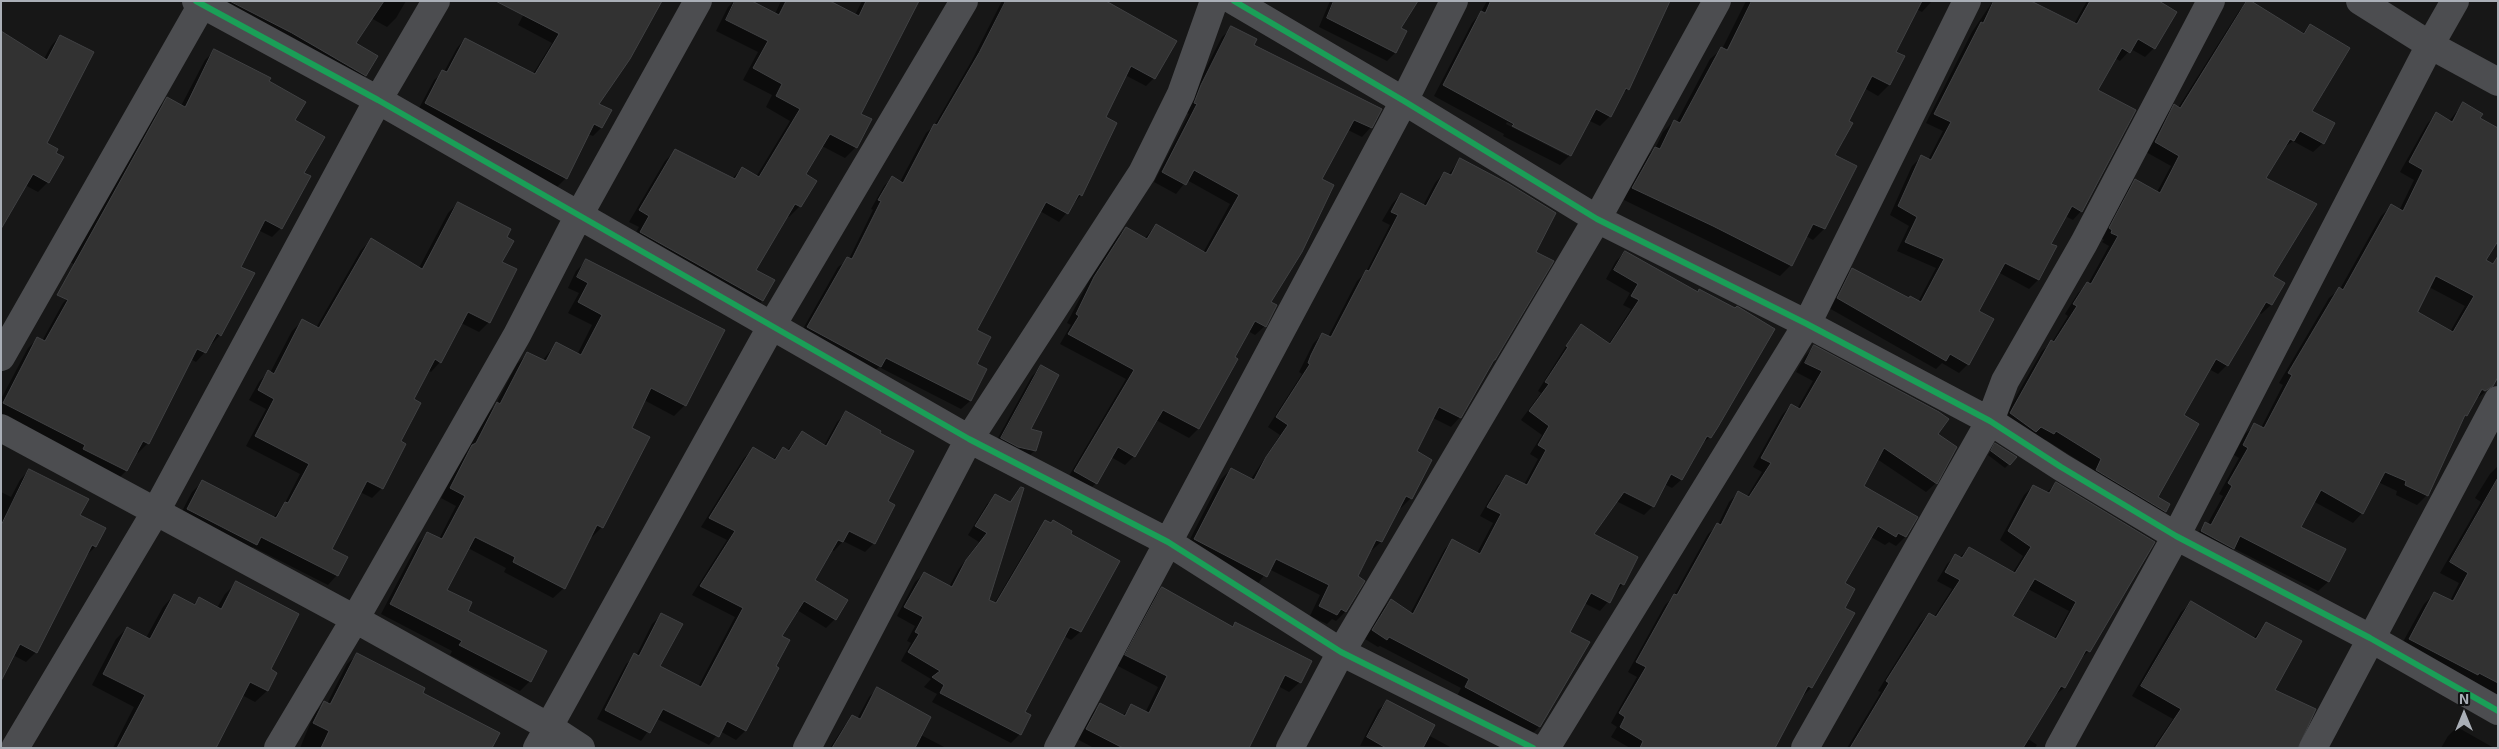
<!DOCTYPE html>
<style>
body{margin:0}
#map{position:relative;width:2499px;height:749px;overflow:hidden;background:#171717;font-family:"Exo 2",sans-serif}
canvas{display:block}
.frame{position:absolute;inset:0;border:2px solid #aaafb7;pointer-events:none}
.north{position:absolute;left:2439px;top:689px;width:50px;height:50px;-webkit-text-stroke:4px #111213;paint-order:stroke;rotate:0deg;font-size:14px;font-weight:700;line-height:20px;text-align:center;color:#aaafb7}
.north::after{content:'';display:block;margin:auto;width:18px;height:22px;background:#aaafb7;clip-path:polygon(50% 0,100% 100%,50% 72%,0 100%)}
</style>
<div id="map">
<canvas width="2499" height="749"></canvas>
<div class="frame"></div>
<div class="north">N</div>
</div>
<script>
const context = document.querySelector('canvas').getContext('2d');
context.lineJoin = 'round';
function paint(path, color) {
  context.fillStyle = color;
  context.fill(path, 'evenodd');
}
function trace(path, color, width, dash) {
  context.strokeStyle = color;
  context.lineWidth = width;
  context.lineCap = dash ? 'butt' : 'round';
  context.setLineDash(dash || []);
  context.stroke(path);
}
paint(new Path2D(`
 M220 1H406L396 18 387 27 371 18 354 44 365 75 356 84Z
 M531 1H661L597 104 610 111 601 128 593 136 588 134 566 178 557 187 417 112 434 80 444 72 457 48 465 39 533 74 552 43 518 25Z
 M734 1H749L775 14 781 1H827L855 15 862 1H917L860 114 856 147 845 158 822 146 804 175 800 206 789 217 787 216 754 270 773 280 762 301 751 312 630 243 639 227 629 222 665 161 676 150 732 179 742 168 756 177 790 121 766 107 772 95 743 80 758 52 716 31 728 7Z
 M1002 1H1103L1154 78 1146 86 1125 75 1104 117 1081 195 1059 222 1040 211 975 331V364L986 370 970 401 961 409 879 367 871 374 799 336 838 267 849 259 873 210 871 209 884 186 892 178 900 182 926 133 934 126 971 62Z
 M1330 1H1416L1399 29 1395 53 1387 61 1319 27Z
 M1487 1H1669L1628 89 1620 96 1610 116 1600 126 1588 120 1570 155 1560 165 1503 136 1504 134 1434 96 1472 23 1480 14ZM1507 122 1568 153V156L1506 124Z
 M1746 1H1932L1922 12 1916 9 1894 52 1904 57 1889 85 1878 96 1864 88 1847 122 1834 156 1855 167 1824 229 1813 240 1806 236 1791 265 1780 276 1622 199 1644 159 1656 147 1663 132 1674 121 1676 123 1710 59 1722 49Z
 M1993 1H2006L2074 24 2087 1H2157L2176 12 2154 48 2145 57 2131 49 2120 61 2115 58 2096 90 2081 211 2073 220 2065 216 2050 244 2055 247 2038 280 2029 289 1998 272 1977 312 1968 364 1959 373 1942 363 1936 369 1829 308 1844 278 1852 269 1909 299 1918 302 1936 268 1897 251 1909 226 1890 215 1912 166 1921 157 1928 160 1943 131 1926 123 1972 32Z
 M2249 1 2302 34 2310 26 2311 111 2323 143 2313 152 2293 141 2282 149 2264 178 2272 276 2284 284 2271 305 2261 314 2258 312 2227 365 2218 374 2209 369 2183 416 2156 497 2165 511 2155 520 2087 479 2092 469 2046 440 2044 442 2001 423 2042 351 2052 342 2068 316 2065 314 2078 293 2088 284 2109 246 2102 242 2104 240 2101 238 2126 190 2135 181 2157 192 2171 166 2146 152 2165 115 2175 106 2178 108 2239 11Z
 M1232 28 1252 45 1380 110 1371 127 1362 137 1348 130 1320 179 1269 303 1265 326 1255 335 1248 331 1198 429 1189 438 1156 420 1134 456 1125 465 1111 457 1096 483 1087 492 1066 481 1126 379 1060 344 1071 325 1067 323 1090 279 1117 237 1126 228 1144 239 1156 225 1203 253 1230 204 1187 180 1176 194 1154 182 1189 114 1186 112 1192 95 1222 37Z
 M60 36 45 144 48 182 38 192 25 185 44 59 51 46Z
 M214 51 268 81 293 120 303 173 281 228 272 237 258 230 240 267 220 335 196 362 191 359 148 443 138 453 136 452 126 471 117 480 1 417V399L28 348 38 338 42 341 63 303 72 294 125 292 70 262 158 108 167 99 181 106 205 60Z
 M2463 104 2478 119 2492 385 2486 390 2477 385 2475 387 2485 392 2475 400 2460 421 2427 495 2417 505 2396 495 2397 491 2378 482 2362 513 2353 523 2313 501 2299 527 2344 549 2328 582 2318 591 2233 548 2223 558 2196 534 2206 524 2207 525 2223 496 2219 494 2239 458 2234 455 2245 434 2255 424 2261 428 2283 385 2279 383 2329 298 2340 289 2381 216 2391 206 2399 211 2414 180 2400 172 2427 124 2436 114 2449 121ZM2429 287 2465 306 2450 332 2416 312Z
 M1460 160 1535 253 1490 364 1460 417 1451 427 1433 418 1415 452 1431 460 1411 498 1401 508 1399 507 1381 542 1371 551 1370 550 1356 577 1345 612 1336 621 1332 619 1327 624 1310 616 1320 595 1269 569 1256 586 1185 549 1221 479 1231 469 1251 479 1280 435 1268 427 1302 374 1299 372 1313 344 1322 334 1328 337 1357 281 1366 272 1390 225 1382 221 1392 204 1401 194 1423 206 1435 183 1444 173 1448 175Z
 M458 203 505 238 501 262 516 270 489 322 479 332 461 323 440 362 431 372 428 370 412 400 382 488 372 498 360 492 330 549 337 575 328 585 253 547 247 554 178 519 192 492 202 482 273 518 284 505 300 474 246 446 266 409 249 400 259 382 268 372 270 373 292 331 302 321 316 328 361 250 371 240 419 268 448 213Z
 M1625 252 1710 437 1700 445 1681 480 1672 488 1664 484 1653 506 1644 515 1616 501 1592 535 1623 584 1600 611 1584 603 1569 633 1539 727 1531 735 1457 696 1461 688 1380 646 1378 647 1365 639 1382 609 1391 600 1410 614 1444 550 1452 541 1477 553 1493 523 1480 516 1498 485 1507 476 1524 485 1538 459 1530 454 1542 435 1521 420 1541 393 1538 391 1573 335 1581 326 1608 345 1631 309 1623 305 1630 293 1606 279 1616 261Z
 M586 261 723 331 685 405 674 416 644 400 630 428 648 437 602 527 592 537H590L564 588 553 598 504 572 506 568 468 548 445 590 530 681 520 691 450 655 452 651 381 614 418 543 428 533 439 539 456 506 441 498 462 457 467 452 487 414 495 406 517 364 527 354 542 361 556 344 577 355 592 325 568 313 579 293 568 288 576 271Z
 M1814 347 1936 435V483L1926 492 1877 459 1862 487 1916 518 1905 537 1896 546 1889 542 1885 545 1871 537 1844 584 1843 609 1811 688 1802 697 1773 748H1630L1611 737 1617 727 1611 723 1637 677 1628 672 1665 605 1673 597 1708 534 1718 525 1729 502 1738 493 1747 497 1762 472 1753 467 1782 415 1791 405 1797 409 1813 381 1796 372 1805 356Z
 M1041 367 1029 430 1034 451 1026 459 993 447 1032 376Z
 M846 413 886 501 874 543 865 552 843 541 834 551 831 549 813 581 835 619 826 628 797 610 780 636 774 667 777 668 745 731 736 740 720 731 709 745 657 719 641 741 597 719 626 664 636 656 652 624 661 615 659 667 698 687 735 617 692 595 727 540 701 527 744 458 753 449 772 461 783 448 787 451 802 433 824 446 837 422Z
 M1996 445 2009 464 2005 468 1988 455Z
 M2498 466V700L2399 649 2424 604 2435 593 2450 601 2459 583 2440 573 2481 502 2475 498 2490 474Z
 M29 470 79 515 104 529 95 547 86 556 36 652 26 662 13 655 1 678V492L11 497 20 480Z
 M2056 484 2089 651 2079 660 2064 688 2054 696 2027 738 2037 745 2035 748H1847L1881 692 1878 691 1920 623 1929 614 1934 617 1952 589 1937 581 1947 564 1955 556 1959 558 1969 548 2012 574 2023 556 2000 540 2024 495 2033 486 2047 492ZM2028 589 2069 611 2054 639 2011 617Z
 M1022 488 988 601 994 604 1037 531 1046 522 1118 562 1080 632 1071 640 1064 636 1023 713 1020 734 1011 743 932 702 937 694 924 687 931 679 901 661 911 643 907 641 915 626 897 616 915 582 924 574 949 587 958 570 979 542 968 535 987 504 996 496 1009 503Z
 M236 583 269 670 275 673 267 691 255 702 242 695 215 748H113L134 707 92 685 116 639 127 628 146 638 163 607 174 595 193 605 199 599 217 608 225 594Z
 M1162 589 1231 627 1236 623 1300 682 1289 692 1278 686 1247 748H1094L1077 739 1090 715 1100 705 1122 716 1132 706 1145 713 1158 687 1116 665 1152 599Z
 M2191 603 2253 639 2266 623 2276 748H2153L2173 719 2132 696 2181 612Z
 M357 655 421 694 490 748H300L315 712 325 703 327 704 347 664Z
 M877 689 921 735 946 748H830L845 725 853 717 857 719 869 697Z
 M1387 702 1428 735 1452 748 1360 746 1378 710Z
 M2457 727 2494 748H2441L2448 736Z`), '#0007');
const building = new Path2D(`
 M230 1H384L356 43 378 56 366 76 292 33Z
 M496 1H662L630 59 599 104 612 110 602 128 594 124 567 179 425 103 442 70 447 72 465 38 535 74 559 34Z
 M735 1H752L779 15 786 1H830L859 16 866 1H919L861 114 872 119 857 148 830 134 806 174 817 181 801 207 795 204 756 270 775 280 763 301 640 232 649 216 639 210 675 149 735 179 742 167 759 177 800 109 776 96 782 84 753 68 768 41 726 20Z
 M1006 1H1106L1177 41 1155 79 1131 66 1106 117 1117 123 1082 196 1079 194 1068 214 1046 202 977 330 991 337 977 364 987 369 971 401 886 358 881 367 807 327 847 257 852 259 881 201 878 200 892 176 903 183 934 124 937 125 979 53Z
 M1334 1H1418L1401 28 1407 31 1396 53 1327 18Z
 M1491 1H1670L1629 90 1626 88 1611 117 1596 109 1571 156 1512 126 1514 124 1443 85 1481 11 1485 13Z
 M1752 1H1922L1896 52 1905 56 1890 85 1872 76 1849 121 1853 123 1835 155 1857 166 1825 229 1813 224 1792 266 1713 226 1632 188 1655 147 1660 149 1674 120 1680 123 1721 47 1727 50Z
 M1994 1H2031L2077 24 2090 1H2159L2177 12 2155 49 2138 39 2130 53 2122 48 2098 90 2136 110 2082 212 2072 206 2051 244 2057 246 2039 280 2005 263 1979 311 1994 319 1969 365 1950 354 1946 361 1837 298 1852 268 1909 298 1910 296 1921 302 1944 259 1905 242 1917 217 1898 206 1921 155 1931 160 1951 122 1934 114 1981 22 1983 23Z
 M2247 1H2251L2304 34 2310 24 2350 48 2312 111 2335 123 2324 144 2300 131 2294 141 2290 139 2266 178 2317 204 2273 276 2285 283 2272 305 2266 302 2228 366 2216 359 2184 415 2199 424 2158 497 2170 504 2166 512 2096 470 2101 459 2056 431 2054 434 2041 427 2036 432 2010 413 2051 340 2054 342 2077 306 2073 304 2087 282 2091 284 2118 236 2111 233 2112 230 2109 228 2135 179 2160 193 2179 156 2155 142 2174 104 2180 108Z
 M1231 26 1257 39 1254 45 1382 109 1372 128 1354 120 1322 179 1334 185 1302 252 1271 302 1277 305 1266 327 1255 321 1235 357 1238 359 1199 429 1163 410 1135 457 1118 447 1097 484 1074 471 1134 370 1068 334 1079 316 1076 314 1094 277 1126 227 1147 239 1156 224 1206 253 1239 195 1194 170 1186 185 1162 172 1197 104 1194 103 1201 85Z
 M1 31 47 60 60 35 94 52 47 143 58 149 56 153 64 157 49 183 33 174 1 229Z
 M214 49 271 78 269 81 306 102 295 120 325 137 304 173 311 176 282 229 265 220 241 267 255 273 221 336 217 333 206 353 197 349 149 444 143 441 127 471 83 449 85 445 3 403 37 337 45 341 68 300 57 295 167 97 185 107Z
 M2463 102 2483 114 2480 118 2498 128V241L2486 260 2493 264 2498 256V377L2493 386 2485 391 2482 389 2467 416 2465 415 2428 496 2405 485 2406 481 2385 472 2363 514 2321 490 2301 527 2346 549 2329 582 2240 536 2234 549 2201 531 2205 522 2211 525 2232 486 2228 483 2248 448 2243 445 2254 423 2264 428 2292 375 2288 373 2339 287 2343 290 2391 204 2403 211 2423 170 2409 162 2436 112 2452 122ZM2436 276 2474 296 2453 332 2418 312Z
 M1460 158 1509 184 1556 213 1536 252 1554 261 1495 360H1494L1461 418 1439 407 1417 451 1432 460 1412 499 1406 496 1382 542 1376 540 1358 576 1365 581 1346 612 1341 609 1337 615 1319 606 1329 585 1276 559 1267 577 1194 539 1231 468 1254 480 1266 457 1288 425 1276 417 1310 364 1308 363 1311 355 1322 333 1331 337 1366 270 1369 271 1398 215 1391 212 1401 193 1426 206 1444 172 1451 175Z
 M458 202 511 229 507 237 514 241 502 262 517 269 490 323 468 312 441 363 435 359 414 399 421 403 401 441 406 444 383 489 367 481 332 549 348 557 338 576 261 537 257 545 187 509 202 480 276 518 285 502 288 503 309 464 255 436 274 399 258 390 268 370 274 374 302 319 319 328 371 238 422 269Z
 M1625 251 1698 292 1699 289 1735 308 1737 306 1775 329 1718 427 1711 438 1707 436 1682 480 1671 474 1654 507 1624 492 1594 534 1638 557 1624 585 1620 583 1610 603 1591 593 1570 632 1590 642 1540 727 1465 687 1469 679 1389 637 1387 640 1372 630 1391 599 1413 614 1452 539 1480 554 1501 514 1487 507 1506 475 1527 485 1546 450 1538 445 1549 426 1529 411 1549 384 1545 382 1568 347 1566 346 1581 324 1610 344 1639 300 1631 296 1638 284 1614 270Z
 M586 259 725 330 686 406 651 388 632 428 650 437 603 528 597 525 565 589 513 562 515 557 475 537 447 590 472 602 468 611 547 651 531 682 459 645 462 641 390 604 427 532 442 539 465 496 450 488 472 445 476 443 497 402 500 404 527 352 546 361 556 342 581 355 602 315 578 302 588 283 577 277Z
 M1814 345 1939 412 1949 419 1938 434 1957 447 1937 484 1884 448 1864 486 1918 517 1906 537 1898 533 1896 537 1878 526 1845 583 1855 589 1845 608 1855 613 1812 688 1808 686 1775 748H1640L1643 741 1620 727 1625 717 1619 713 1646 667 1636 662 1674 594 1677 595 1717 523 1721 525 1738 491 1749 497 1771 463 1761 458 1791 404 1800 409 1822 371 1805 363Z
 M1041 365 1059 375 1031 429 1042 432 1036 451 1018 447 1001 438Z
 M846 411 881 431 880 433 914 451 888 501 895 505 875 544 849 531 843 542 838 540 815 580 848 600 836 620 804 601 782 636 790 640 776 666 779 668 746 731 727 721 719 737 663 709 650 733 605 710 634 653 639 656 661 613 683 624 660 666 701 687 743 608 700 586 735 531 709 518 753 447 775 460 783 447 789 451 802 431 826 446Z
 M1995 443 2017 457 2010 465 1991 451Z
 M29 469 89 499 80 515 106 528 96 547 92 545 37 653 20 644 1 681V526Z
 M2498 478V683L2479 673 2478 675 2409 639 2434 592 2453 601 2468 573 2450 562Z
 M2056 482 2155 542 2090 652 2086 650 2065 688 2061 686 2023 748H1850L1889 683 1886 681 1929 613 1936 617 1960 580 1945 572 1955 554 1962 558 1969 547 2015 573 2031 547 2008 531 2033 485 2049 493ZM2035 579 2076 602 2056 639 2013 616Z
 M1021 487 1024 488 989 600 996 603 1045 520 1051 523 1053 520 1072 531 1071 534 1120 561 1081 632 1070 627 1025 712 1031 715 1021 735 940 693 944 685 932 677 940 671 908 652 919 634 915 632 923 617 904 607 924 572 952 587 966 560 987 533 975 526 995 494 1010 502Z
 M236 581 299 614 271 669 277 673 268 691 250 682 216 748H117L145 695 103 674 127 627 150 639 174 594 195 605 199 597 221 609Z
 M1162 587 1233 627 1235 622 1312 661 1301 683 1285 675 1249 748H1123L1086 729 1100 703 1125 716 1131 704 1149 713 1167 676 1125 655Z
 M2191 601 2256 639 2266 622 2302 641 2275 690 2316 709 2298 748H2155L2181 709 2141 686Z
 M357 653 425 688 423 693 500 733 492 748H321L329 731 313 723 324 701 330 704Z
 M877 687 931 717 915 748H832L852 715 860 719Z
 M1387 700 1435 725 1423 748H1386L1367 737Z`);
paint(building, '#323232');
trace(building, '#404143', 1);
trace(new Path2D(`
 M196 1 378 100 969 439 1168 542 1341 652 1533 748
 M1234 1 1404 101 1597 219 1807 324 1990 421 2061 467 2176 536 2370 638 2498 711
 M2360 1 2430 45 2498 82
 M1 357 204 1
 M1 428 355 619 549 727 581 748
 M15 748 156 511 378 100 436 1
 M278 748 355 619 517 335 578 217 698 1
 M537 748 771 327 964 1
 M807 748 969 439 1142 173 1181 94 1214 1
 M1058 748 1404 101 1454 1
 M1290 748 1341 652 1597 219 1717 1
 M1546 748 1807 324 1967 1
 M1805 748 1990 421 2005 381 2084 243 2211 1
 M2059 748 2176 536 2430 45 2455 1
 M2313 748 2498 400`), '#4c4d50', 28);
trace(new Path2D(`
 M196 1 378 100 969 439 1168 542 1341 652 1533 748
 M1234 1 1404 101 1597 219 1807 324 1990 421 2061 467 2176 536 2370 638 2498 711`), '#1a9f57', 6);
</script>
